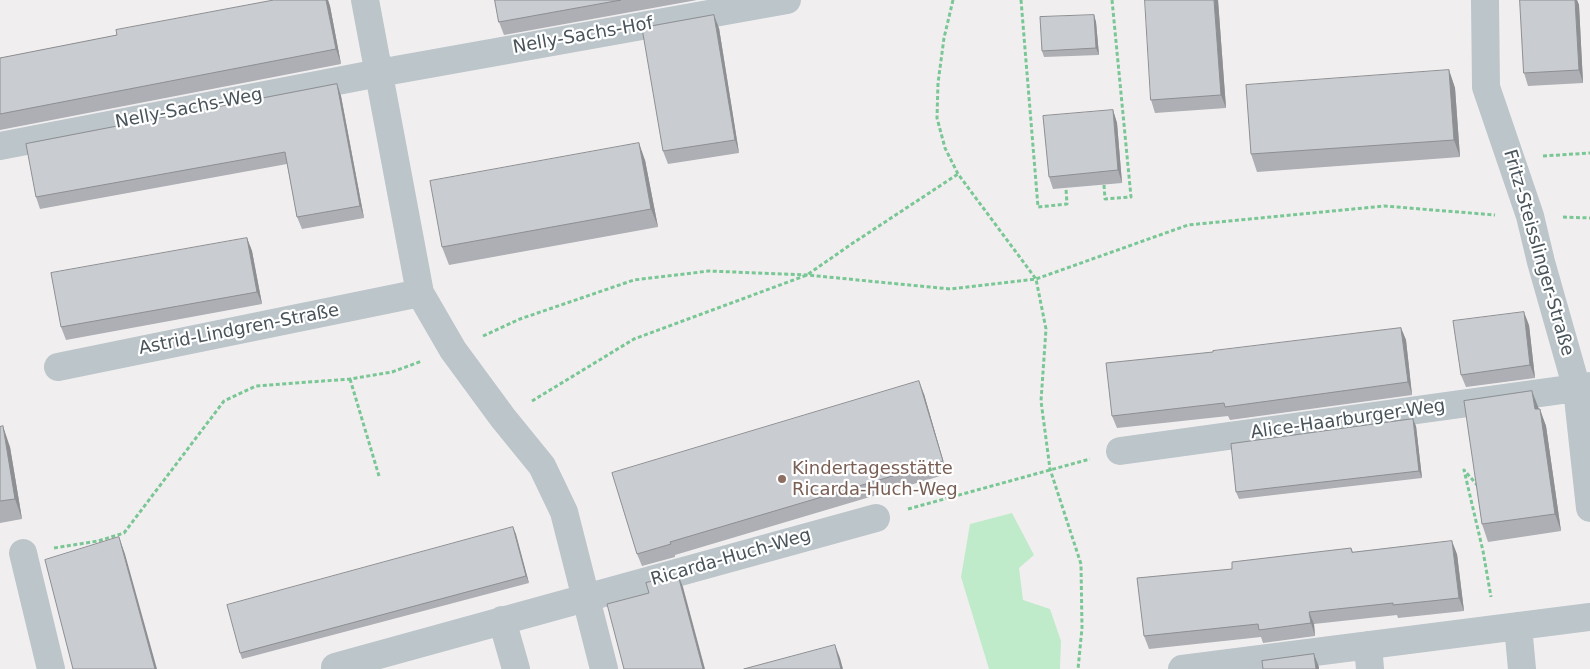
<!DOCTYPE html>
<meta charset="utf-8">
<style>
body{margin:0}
canvas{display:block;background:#f1eeef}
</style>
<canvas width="1590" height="669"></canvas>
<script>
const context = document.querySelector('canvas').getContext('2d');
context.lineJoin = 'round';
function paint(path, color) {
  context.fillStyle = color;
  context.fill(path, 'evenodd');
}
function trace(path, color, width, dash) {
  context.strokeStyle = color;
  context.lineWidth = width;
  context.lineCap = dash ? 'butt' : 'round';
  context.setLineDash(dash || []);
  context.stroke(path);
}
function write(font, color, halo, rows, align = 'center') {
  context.font = font + ' "DejaVu Sans",sans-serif';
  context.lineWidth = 4.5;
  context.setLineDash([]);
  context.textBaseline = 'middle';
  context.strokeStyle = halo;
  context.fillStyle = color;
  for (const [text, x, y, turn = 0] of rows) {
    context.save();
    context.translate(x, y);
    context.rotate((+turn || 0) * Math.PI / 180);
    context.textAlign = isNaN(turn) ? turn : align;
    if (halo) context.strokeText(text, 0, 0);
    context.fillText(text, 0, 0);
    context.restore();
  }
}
paint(new Path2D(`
 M1012 513 1034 555 1019 568 1023 600 1050 609 1061 641 1060 669H989L961 577 970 524Z`), '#c0ebca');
trace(new Path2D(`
 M953 0 944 38 938 83 937 118 945 148 958 174 1036 279 1046 329 1041 401 1050 469 1081 564 1082 628 1078 669
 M1021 0 1038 207 1067 204 1066 189
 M1543 156 1590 153
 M1104 185 1105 199 1131 197 1112 0
 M1563 217 1590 218
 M483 336 520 319 634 280 709 271 807 275 950 289 1036 279 1188 225 1384 206 1495 215
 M350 379 379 476
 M532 401 634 339 807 275 850 245 958 174
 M1478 486 1464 470 1483 551 1491 597
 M908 509 1090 459
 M54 548 98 541 124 533 224 401 256 386 350 379 392 372 422 361`), '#7ac796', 3, [4, 2.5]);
trace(new Path2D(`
 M365 0 420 293 453 350 503 418 542 466 564 512 604 669
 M1485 0 1486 87 1530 216 1541 262 1577 389 1590 508
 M0 146 379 73 787 0
 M58 367 420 293
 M1120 451 1590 386
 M23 553 51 669
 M502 620 516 669
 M1518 626 1522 669
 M1368 645 1370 669
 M335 669V667L876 518
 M1182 669 1590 617`), '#bbc5ca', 28);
paint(new Path2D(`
 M274 0H328L330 6 341 64 0 130V58L117 35Z
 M495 0H697L504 35 499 22Z
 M1218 0 1226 108 1155 113 1151 100Z
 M1520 0H1577L1579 5 1583 83 1528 86 1524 73Z
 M1094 15 1096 22 1099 55 1044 57 1042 51Z
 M719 28 739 153 668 164 663 151Z
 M1449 70 1455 88 1460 157 1257 172 1251 154Z
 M337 84 341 96 364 218 302 229 297 217 287 164 40 209 36 197Z
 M1113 110 1117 123 1122 183 1053 189 1049 177Z
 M645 160 658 227 449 265 442 247Z
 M247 238 252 251 262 304 66 340 61 327Z
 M1529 325 1535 378 1466 387 1461 375Z
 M1401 328 1406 340 1412 395 1230 420 1228 416 1117 428 1112 416 1213 352Z
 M924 394 947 474 675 555V557L642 566 637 554Z
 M1539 409 1546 426 1561 531 1488 542 1482 524Z
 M1416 426 1422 478 1239 499 1236 492Z
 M0 427 10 447 22 519 0 523Z
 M513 527 529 583 242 659 240 653Z
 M1351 548 1353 552 1457 554 1464 611 1398 618 1397 615 1314 624 1315 636 1263 643 1261 637 1149 649 1144 636 1232 569Z`), '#adafb4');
paint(new Path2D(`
 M326 0H328L330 6 341 64 336 49Z
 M1214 0H1218L1226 108 1221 95Z
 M1575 0H1577L1579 5 1583 83 1579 70Z
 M714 15 719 28 739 153 735 140Z
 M1094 15 1096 22 1099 55 1096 48Z
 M1449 70 1455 88 1460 157 1454 140Z
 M337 84 341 96 364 218 360 206Z
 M1113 110 1117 123 1122 183 1118 170Z
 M639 143 645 160 658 227 651 209Z
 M247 238 252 251 262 304 257 292Z
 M1524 312 1529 325 1535 378 1530 365Z
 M1401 328 1406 340 1412 395 1408 382Z
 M919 381 924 394 947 474 943 461Z
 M1532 391 1539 409H1535Z
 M1540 409 1546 426 1561 531 1555 514Z
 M1413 419 1416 426 1422 478 1419 471Z
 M3 426 10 447 22 519 15 499Z
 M513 527 516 534 529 583 526 576Z
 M119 537 125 554 157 669H155Z
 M1452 541 1457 554 1464 611 1459 598Z
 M678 575 683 587 705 669H703Z
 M1309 612 1314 624 1315 636 1311 623Z
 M835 645 840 658 843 669H841Z
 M1314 654 1319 667V669H1316Z`), '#8d8f92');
const building = new Path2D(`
 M274 0H326L336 49 0 114V58L117 35 116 30Z
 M495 0H621L499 22Z
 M1145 0H1214L1221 95 1151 100Z
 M1520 0H1575L1579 70 1524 73Z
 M714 15 735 140 663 151 642 28Z
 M1094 15 1096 48 1042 51 1040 17Z
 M1449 70 1454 140 1251 154 1246 85Z
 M337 84 360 206 297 217 285 152 36 197 26 144Z
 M1113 110 1118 170 1049 177 1043 116Z
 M639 143 651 209 442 247 430 181Z
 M247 238 257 292 61 327 51 273Z
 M1524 312 1530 365 1461 375 1453 321Z
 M1401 328 1408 382 1225 407 1224 403 1112 416 1106 363 1213 352V351Z
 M919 381 943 461 670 542 671 544 637 554 612 473Z
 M1532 391 1535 409H1540L1555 514 1482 524 1464 401Z
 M1413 419 1419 471 1236 492 1231 444Z
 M3 426 15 499 0 501V427Z
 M513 527 526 576 240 653 227 605Z
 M119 537 155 669H73L45 560Z
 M1452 541 1459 598 1393 605V603L1309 612 1311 623 1259 630 1258 624 1144 636 1137 578 1232 569V562L1351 548 1352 552Z
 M678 575 703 669H624L607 604 649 593 646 583Z
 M835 645 841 669H744Z
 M1314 654 1316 669H1263L1262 661Z`);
paint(building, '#c9ccd1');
trace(building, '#8d8f92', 1);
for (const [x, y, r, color] of [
 [782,479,5,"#8d6e63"]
]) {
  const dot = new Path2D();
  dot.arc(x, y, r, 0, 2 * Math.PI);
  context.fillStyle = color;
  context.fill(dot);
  trace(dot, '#fff', 2);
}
write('18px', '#48545a', '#fff', [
 ["Nelly-Sachs-Hof",583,36,-10],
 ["Nelly-Sachs-Weg",189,109,-11],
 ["Fritz-Steisslinger-Straße",1538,253,74],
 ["Astrid-Lindgren-Straße",239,330,-11],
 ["Alice-Haarburger-Weg",1348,420,-8],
 ["Ricarda-Huch-Weg",731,558,-16]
]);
write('18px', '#785e54', '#fff', [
 ["Kindertagesstätte",792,469],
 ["Ricarda-Huch-Weg",792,490]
], 'left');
</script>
